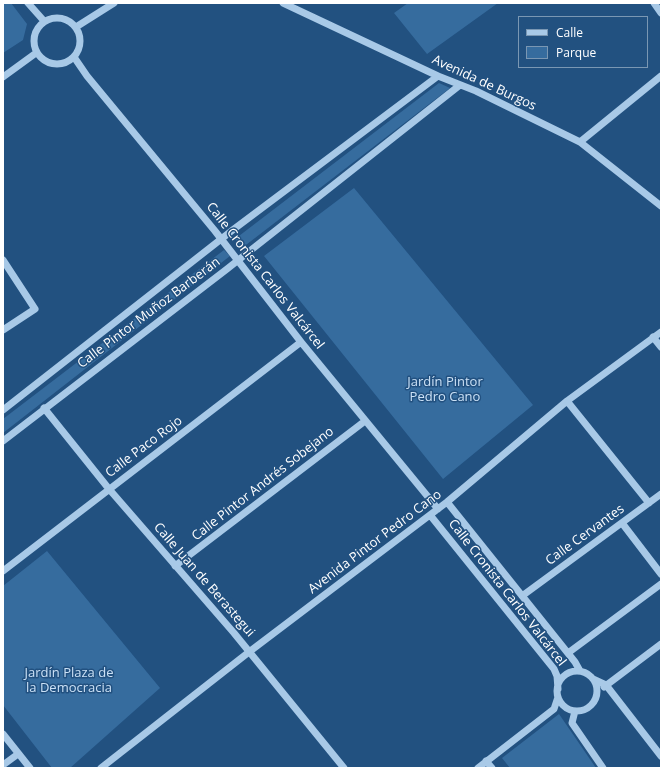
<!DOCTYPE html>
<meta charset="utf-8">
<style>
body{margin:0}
#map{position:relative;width:664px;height:771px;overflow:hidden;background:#225180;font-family:"Open Sans",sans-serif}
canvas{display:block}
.frame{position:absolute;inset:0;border:4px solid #fff;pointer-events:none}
.legend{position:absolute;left:518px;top:16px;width:130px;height:52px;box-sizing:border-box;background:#225180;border:1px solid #7a97b3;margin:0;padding:5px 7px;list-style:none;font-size:12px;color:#fff}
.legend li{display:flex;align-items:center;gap:8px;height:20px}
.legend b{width:20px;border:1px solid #7a97b3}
</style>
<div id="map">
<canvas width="664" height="771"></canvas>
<div class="frame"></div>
<ul class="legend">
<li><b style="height:5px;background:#a8c9e7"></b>Calle</li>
<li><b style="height:11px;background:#366c9e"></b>Parque</li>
</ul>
</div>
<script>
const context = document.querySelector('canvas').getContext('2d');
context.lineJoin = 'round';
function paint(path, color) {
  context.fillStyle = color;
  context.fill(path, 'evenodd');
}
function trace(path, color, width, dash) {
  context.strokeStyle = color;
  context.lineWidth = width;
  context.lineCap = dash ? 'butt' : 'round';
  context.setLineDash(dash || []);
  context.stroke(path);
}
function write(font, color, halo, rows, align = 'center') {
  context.font = font + ' "Open Sans",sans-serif';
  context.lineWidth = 3;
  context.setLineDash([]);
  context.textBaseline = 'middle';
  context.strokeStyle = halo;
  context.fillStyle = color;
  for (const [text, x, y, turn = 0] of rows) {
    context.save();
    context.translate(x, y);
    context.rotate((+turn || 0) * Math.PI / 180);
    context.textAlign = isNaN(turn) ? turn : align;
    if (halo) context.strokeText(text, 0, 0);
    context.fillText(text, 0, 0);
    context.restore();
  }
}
paint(new Path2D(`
 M3 3H11L27 24 23 40 3 53Z
 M408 3H498L427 54 394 13Z
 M439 83 450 88 242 248 235 239Z
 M354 188 533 405 443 479 264 256Z
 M224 250 230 256 3 433V419Z
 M47 551 160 688 70 768H52L3 705V586Z
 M559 714 596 768H510L502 758Z`), '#366c9e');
trace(new Path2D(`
 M28 3 44 21
 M283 3 438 76 476 91 580 142 661 206
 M654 3 661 13
 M34 41a23 23 0 1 1 46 0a23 23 0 1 1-46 0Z
 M76 27 114 3
 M74 57 87 76 215 231 301 342 438 509
 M3 77 36 53
 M580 142 661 76
 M3 260 35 309 3 330
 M653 337 661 347
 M567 401 649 503
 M44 408 109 489 234 633 344 768
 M3 410 234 229 438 76
 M3 441 227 269 460 85
 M447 502 575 662 580 671
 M430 515 554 669 557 676 558 689
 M622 523 661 574
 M175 566 365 421
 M3 571 301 342
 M522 596 661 494
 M568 653 661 584
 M557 691a20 20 0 1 1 40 0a20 20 0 1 1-40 0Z
 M593 679 606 685 661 756
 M604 687 661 644
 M575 711 572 723 603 768
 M3 734 30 768
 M486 761 492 768
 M3 765 18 754
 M101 768 249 652 447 502 567 401 661 332
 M478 768 554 709 558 697`), '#a8c9e7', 7);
write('13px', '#fff', '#225180', [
 ["Avenida de Burgos",484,83,25],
 ["Calle Cronista Carlos Valcárcel",265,276,52],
 ["Calle Pintor Muñoz Barberán",149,313,-37],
 ["Calle Paco Rojo",144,447,-37],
 ["Calle Pintor Andrés Sobejano",263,484,-38],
 ["Calle Cervantes",585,535,-36],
 ["Avenida Pintor Pedro Cano",375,542,-37],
 ["Calle Juan de Berastegui",204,580,49],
 ["Calle Cronista Carlos Valcárcel",507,593,52]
]);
write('13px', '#cbe1f6', '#225180', [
 ["Jardín Pintor",445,382],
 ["Pedro Cano",445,397],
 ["Jardín Plaza de",69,673],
 ["la Democracia",69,688]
]);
</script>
